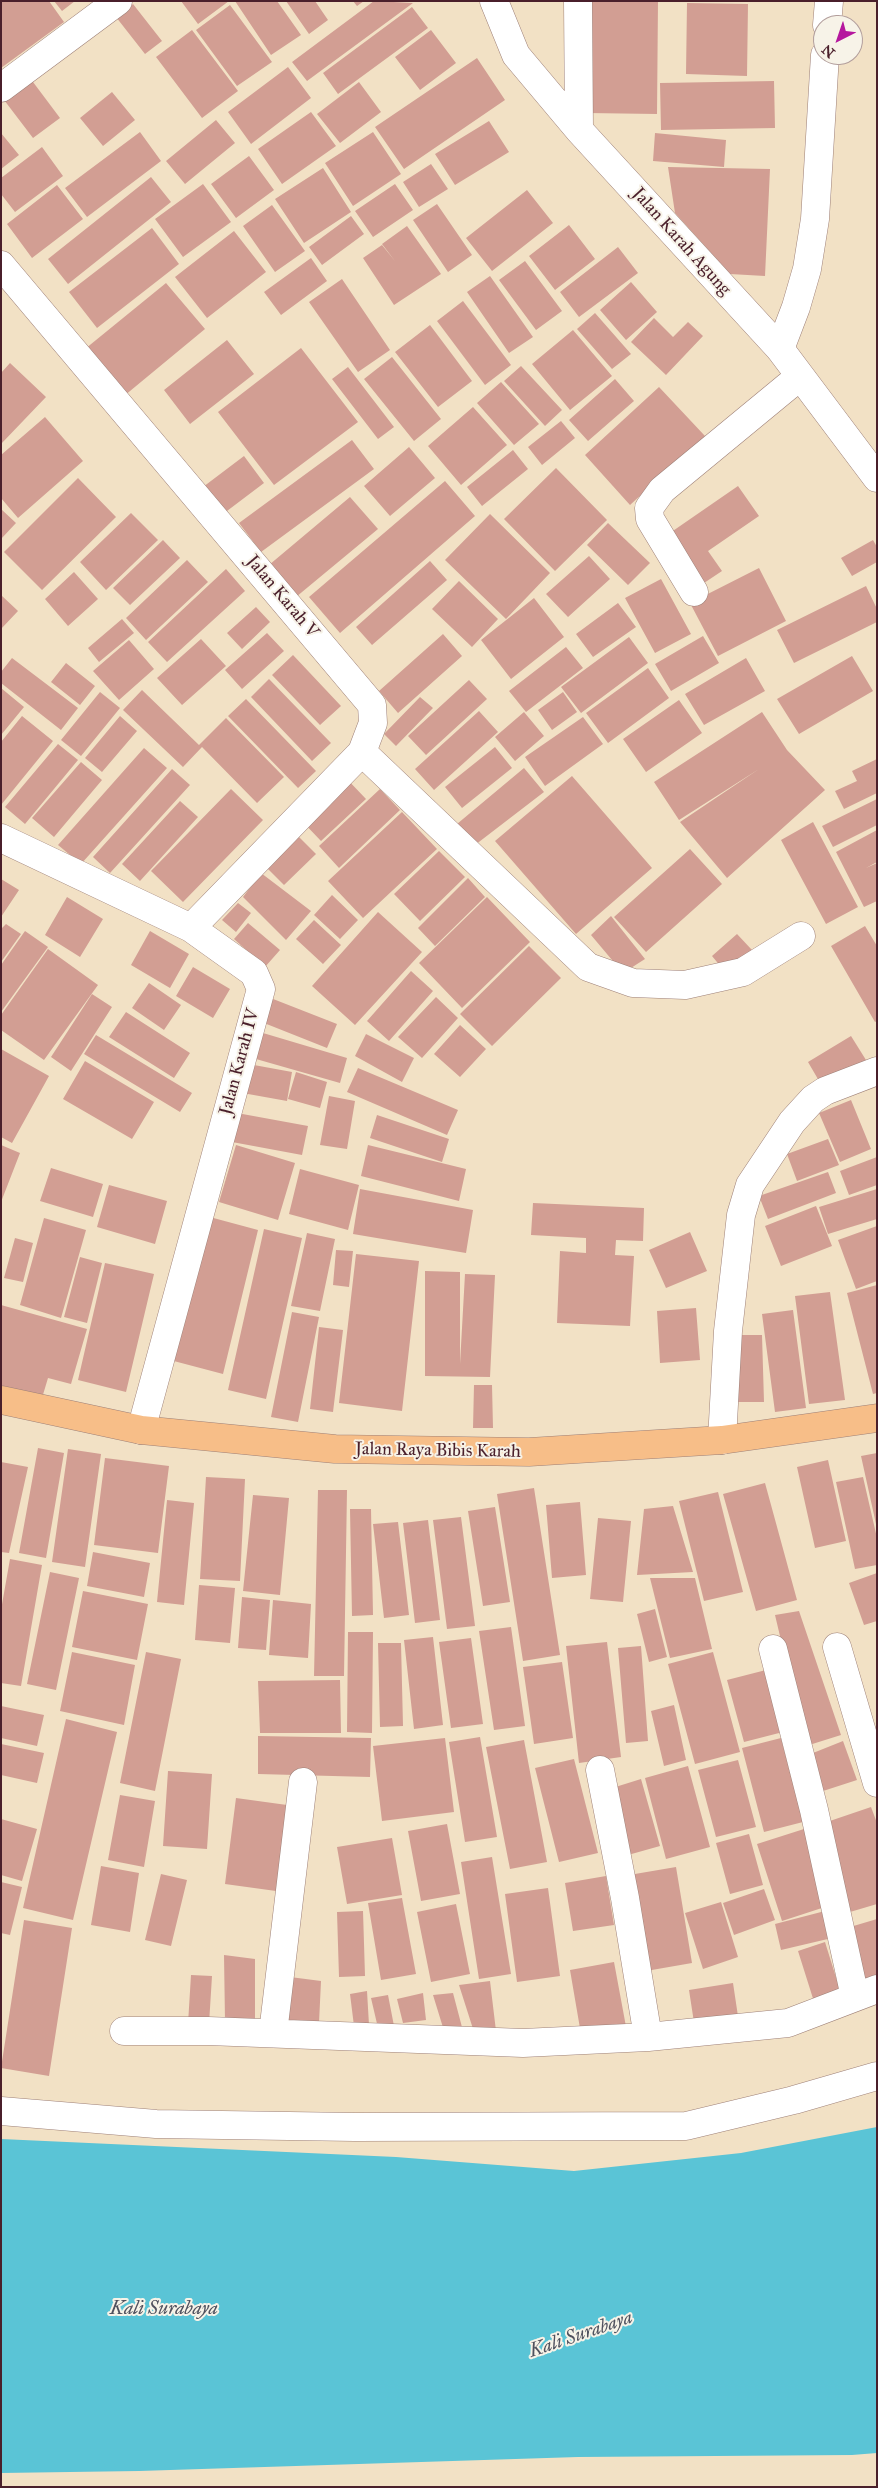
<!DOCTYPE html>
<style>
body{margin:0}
#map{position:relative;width:878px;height:2488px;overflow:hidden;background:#f2e1c5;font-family:"IM FELL Great Primer",serif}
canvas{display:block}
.frame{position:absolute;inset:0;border:2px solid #4a1f2b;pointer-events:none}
.north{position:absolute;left:813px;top:15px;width:50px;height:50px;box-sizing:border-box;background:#f7f3e8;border:1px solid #b29e9c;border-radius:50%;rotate:221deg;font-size:14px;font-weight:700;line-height:20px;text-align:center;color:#4a1f2b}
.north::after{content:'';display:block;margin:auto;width:18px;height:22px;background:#b5179e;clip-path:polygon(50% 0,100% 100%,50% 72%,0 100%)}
</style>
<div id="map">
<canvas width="878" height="2488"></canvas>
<div class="frame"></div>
<div class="north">N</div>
</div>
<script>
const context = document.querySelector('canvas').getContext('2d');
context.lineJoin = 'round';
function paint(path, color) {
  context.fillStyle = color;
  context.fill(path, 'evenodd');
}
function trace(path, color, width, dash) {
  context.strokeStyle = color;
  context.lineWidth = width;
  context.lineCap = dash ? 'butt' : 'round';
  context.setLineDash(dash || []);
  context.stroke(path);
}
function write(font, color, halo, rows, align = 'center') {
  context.font = font + ' "IM FELL Great Primer",serif';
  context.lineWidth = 4;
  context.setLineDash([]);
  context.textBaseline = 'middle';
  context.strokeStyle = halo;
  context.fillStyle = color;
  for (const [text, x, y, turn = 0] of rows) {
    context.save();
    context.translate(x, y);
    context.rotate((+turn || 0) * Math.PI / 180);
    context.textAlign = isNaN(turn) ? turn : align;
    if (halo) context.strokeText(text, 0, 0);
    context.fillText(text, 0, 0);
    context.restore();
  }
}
paint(new Path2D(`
 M877 2127V2453L852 2455 578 2457 139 2471 1 2473V2139L396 2157 574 2171 741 2153Z`), '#5ac4d6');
paint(new Path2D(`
 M1 1H49L64 22 1 68Z
 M54 1H75L62 11Z
 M181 1H229L198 24Z
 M235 1H277L301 35 271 55Z
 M286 1H315L328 20 309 34Z
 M353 1H364L357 6Z
 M374 1 413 3 307 81 292 62Z
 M588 1H658L657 114 587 113Z
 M687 3 748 4 747 76 686 74Z
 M133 4 162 41 145 54 116 17Z
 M230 5 272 62 237 86 196 30Z
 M412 7 428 28 338 94 323 73Z
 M192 30 238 91 202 118 156 57Z
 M431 30 456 63 420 90 395 57Z
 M477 58 505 100 404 169 375 127Z
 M288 67 311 98 251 144 228 112Z
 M27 74 60 118 33 138 1 96Z
 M774 81 775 128 661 130 660 83Z
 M359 82 381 112 340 143 317 114Z
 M112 92 135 120 103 146 80 118Z
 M311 112 336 146 282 184 258 149Z
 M216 120 235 143 185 184 166 161Z
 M489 121 509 152 455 185 435 154Z
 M140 132 161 161 87 217 65 188Z
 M373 132 401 174 353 206 325 163Z
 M1 133 19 155 1 169Z
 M655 133 726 140 724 167 653 161Z
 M42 147 63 176 15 212 1 194V178Z
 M249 156 274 190 236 218 211 184Z
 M431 164 448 189 419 207 403 182Z
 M668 167 770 169 765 276 730 274 675 213Z
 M323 168 351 212 304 243 275 199Z
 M151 177 171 202 68 284 48 259Z
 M203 184 231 222 183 257 155 219Z
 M395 184 413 210 373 237 355 211Z
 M57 185 83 219 32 258 7 224Z
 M527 190 553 223 492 271 466 238Z
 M437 204 472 255 448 272 413 220Z
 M272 205 305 251 275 272 243 226Z
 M351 216 364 234 322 265 309 247Z
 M569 225 595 259 555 290 529 256Z
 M407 226 441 274 394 305 363 258 382 245 395 261 382 244Z
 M152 228 179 264 97 328 69 292Z
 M234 231 266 272 207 318 175 277Z
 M618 247 638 273 579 317 560 292Z
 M311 258 327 281 281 315 264 292Z
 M525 261 562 311 536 330 499 280Z
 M490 276 533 337 509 353 467 292Z
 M342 279 390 350 358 372 309 302Z
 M631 282 657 312 626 340 600 310Z
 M166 283 205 329 124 396 85 349Z
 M463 301 511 365 485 385 437 321Z
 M595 313 631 354 612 369 577 329Z
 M654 318 673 337 688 322 703 336 666 375 631 342Z
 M430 325 472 381 438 407 395 352Z
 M573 330 612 376 570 410 532 364Z
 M227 340 254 374 190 424 164 390Z
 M301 348 358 422 274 485 218 412Z
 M392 357 441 419 414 441 364 379Z
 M10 363 46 397 1 444V373Z
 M521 366 562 410 545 426 504 381Z
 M348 367 394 427 378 439 332 379Z
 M615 379 634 401 588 441 569 420Z
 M501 382 539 424 514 445 477 403Z
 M659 387 705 436 630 505 585 455Z
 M473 407 507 445 461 485 428 446Z
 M45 417 83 461 18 518 1 498V455Z
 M561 421 575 438 542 465 528 447Z
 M352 440 374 469 261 552 239 523Z
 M409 447 435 478 390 516 364 486Z
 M513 450 528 469 482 506 467 487Z
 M244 456 264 483 223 514 203 487Z
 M556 468 607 520 555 571 504 519Z
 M78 478 116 517 42 590 4 552Z
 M445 481 475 516 340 633 309 597Z
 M738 486 759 516 708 551 722 571 701 585 667 535Z
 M350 497 378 529 296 597 269 565Z
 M1 509 16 523 1 539Z
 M131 513 158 540 106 590 80 562Z
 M490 514 550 573 506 619 445 560Z
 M608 523 650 563 628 585 587 545Z
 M163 540 180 558 130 605 113 588Z
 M873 540 877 547V562L852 576 841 558Z
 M589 556 610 579 568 617 546 594Z
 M187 560 208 582 146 640 126 618Z
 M430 561 447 580 372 645 356 627Z
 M759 568 786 621 718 656 690 603Z
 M226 569 245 591 167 662 148 642Z
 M74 572 98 599 68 626 45 599Z
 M661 579 691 634 655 653 625 598Z
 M459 581 498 619 472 647 432 609Z
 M866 586 877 609V622L794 663 777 630Z
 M1 595 18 611 1 629Z
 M534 598 564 637 511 679 481 640Z
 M618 603 636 627 593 657 576 634Z
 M256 607 270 622 242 649 227 633Z
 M122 619 134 633 99 662 88 648Z
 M267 633 284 651 242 689 225 670Z
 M443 634 462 656 398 713 379 691Z
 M703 636 719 663 671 691 655 664Z
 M629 637 648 663 581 713 561 687Z
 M201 639 226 666 182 705 157 678Z
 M129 640 154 669 119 700 93 671Z
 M566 647 583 668 526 712 509 691Z
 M293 655 341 706 320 725 272 675Z
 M852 656 873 691 799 734 777 699Z
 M12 658 78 708 61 730 1 683V672Z
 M746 658 765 691 704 725 685 694Z
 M66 663 95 686 80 705 51 682Z
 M648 668 669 698 608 743 586 713Z
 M269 679 331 743 312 761 251 697Z
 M469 680 487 699 426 755 408 736Z
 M1 688 24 707 1 735Z
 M142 690 199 745 226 718 284 777 257 803 202 747 183 767 123 710Z
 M100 692 120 708 81 756 61 740Z
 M563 692 577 712 552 730 538 710Z
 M420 697 433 708 396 746 384 734Z
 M246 699 316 771 298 788 228 716Z
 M679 700 702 733 646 772 623 739Z
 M479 711 498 732 434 790 415 769Z
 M524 712 544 736 515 761 495 737Z
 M762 712 787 750 825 790 727 878 680 822 759 769 679 820 654 782Z
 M22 716 53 741 1 805V742Z
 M120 716 137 731 102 772 85 758Z
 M583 717 603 744 545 786 525 757Z
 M58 744 78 760 25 824 5 807Z
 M495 747 512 768 462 808 445 787Z
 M144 748 167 768 81 864 58 845Z
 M877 759V793L844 809 835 791 857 781 852 771Z
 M81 762 102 780 54 837 32 818Z
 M524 768 544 792 475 845 457 824Z
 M172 769 190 785 110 873 93 857Z
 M572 776 652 868 576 934 495 841Z
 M345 777 366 799 321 841 300 819Z
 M231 789 263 820 183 902 151 871Z
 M380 789 400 810 339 868 319 846Z
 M877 799V825L833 847 822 826Z
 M180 801 198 817 140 881 122 864Z
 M402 812 437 849 363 918 328 881Z
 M813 822 858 907 826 924 781 840Z
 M877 830V862L866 868 877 863V901L864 907 836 852Z
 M293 831 316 854 284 885 261 862Z
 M690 849 722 884 646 952 614 917Z
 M439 851 465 877 420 921 394 894Z
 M261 873 311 911 286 940 243 897Z
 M468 878 485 897 435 946 418 928Z
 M1 879 19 890 1 917Z
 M332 895 358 920 340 939 314 915Z
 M67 897 103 919 80 957 45 935Z
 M487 897 530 942 462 1008 419 963Z
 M238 903 251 913 236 932 222 920Z
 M378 912 422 952 355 1025 312 986Z
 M611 916 645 959 623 973 591 935Z
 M314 920 341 945 323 964 296 939Z
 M248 923 280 950 265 967 234 939Z
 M6 924 21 934 1 962V929Z
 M865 926 877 946V1021L875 1022 831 946Z
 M25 931 48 947 1 1012V965Z
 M150 931 189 954 170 988 131 965Z
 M737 934 752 950 726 973 712 956Z
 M529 946 561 978 492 1046 460 1014Z
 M48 949 98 985 44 1060 1 1030V1015Z
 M193 967 230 989 213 1018 176 996Z
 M411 971 433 991 389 1041 367 1021Z
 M149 983 181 1005 164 1030 132 1008Z
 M92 994 112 1007 71 1071 51 1057Z
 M268 997 337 1024 327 1048 259 1021Z
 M436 997 458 1018 422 1058 398 1037Z
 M126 1012 190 1053 174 1078 109 1037Z
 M460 1025 486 1049 460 1077 434 1054Z
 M263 1033 347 1058 340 1083 256 1059Z
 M366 1034 414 1058 402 1082 355 1056Z
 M96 1035 192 1093 180 1112 84 1054Z
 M851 1036 866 1060 822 1086 808 1062Z
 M1 1049 49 1076 12 1143 1 1137Z
 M85 1061 154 1102 132 1139 63 1099Z
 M243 1063 292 1072 287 1101 237 1092Z
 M358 1068 458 1110 447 1135 347 1092Z
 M296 1072 327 1082 320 1108 288 1099Z
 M329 1096 355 1101 347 1149 320 1145Z
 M851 1100 871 1149 840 1162 819 1113Z
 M237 1113 308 1126 302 1155 232 1142Z
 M377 1115 449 1139 442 1162 370 1138Z
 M828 1139 839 1165 797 1181 787 1154Z
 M1 1145 20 1153 1 1202Z
 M236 1145 295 1163 278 1220 219 1202Z
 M368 1145 466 1169 459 1201 361 1176Z
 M877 1157V1185L849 1195 840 1171Z
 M51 1168 103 1184 93 1217 40 1201Z
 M300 1169 359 1185 348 1230 289 1214Z
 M828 1172 836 1193 768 1219 759 1196Z
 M109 1185 167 1201 155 1244 97 1227Z
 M360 1189 473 1210 466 1253 353 1234Z
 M877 1189V1219L828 1234 819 1207Z
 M533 1203 644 1208 643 1241 616 1240 615 1255 634 1256 630 1326 557 1323 560 1251 586 1253V1238L531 1235Z
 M816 1206 832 1246 781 1266 765 1226Z
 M206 1216 258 1230 223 1374 170 1360Z
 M44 1218 86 1230 61 1318 20 1305Z
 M877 1226V1281L856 1289 838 1240Z
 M264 1229 302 1238 266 1399 228 1390Z
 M690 1232 707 1271 666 1288 649 1250Z
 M307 1233 335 1239 320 1311 291 1306Z
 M15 1238 33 1243 23 1282 4 1278Z
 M336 1250 353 1251 349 1287 333 1285Z
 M356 1254 419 1261 402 1411 339 1403Z
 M80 1257 102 1263 87 1323 64 1317Z
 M105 1263 154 1274 126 1392 78 1380Z
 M425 1271 460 1272V1364L465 1274 495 1275 490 1377 425 1376Z
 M877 1285V1393L873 1394 847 1293Z
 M830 1292 845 1400 809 1404 795 1296Z
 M1 1305 87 1329 71 1384 48 1378 39 1408 1 1397Z
 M696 1308 700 1360 660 1363 657 1311Z
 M793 1310 806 1408 775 1412 762 1314Z
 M292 1312 319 1317 298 1422 271 1417Z
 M319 1327 343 1330 333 1412 310 1409Z
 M730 1335H762L764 1402H731Z
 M474 1385H492L493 1428H473Z
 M38 1448 64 1453 46 1558 19 1553Z
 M68 1449 101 1454 85 1567 52 1562Z
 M877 1453V1524H876L861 1456Z
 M105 1458 169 1466 158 1553 94 1545Z
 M828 1460 846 1541 815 1548 797 1467Z
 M1 1462 28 1467 9 1553 1 1552Z
 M206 1477 245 1479 240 1581 200 1579Z
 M863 1477 877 1538V1565L855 1569 836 1482Z
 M765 1483 797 1600 756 1611 723 1494Z
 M534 1488 560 1655 523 1661 497 1494Z
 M318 1490H347L344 1676H314Z
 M718 1492 743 1592 704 1601 679 1501Z
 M253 1495 289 1498 280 1595 243 1591Z
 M167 1500 194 1503 184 1605 157 1602Z
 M580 1502 586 1575 552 1578 546 1505Z
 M673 1506 693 1572 637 1575 644 1509Z
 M495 1507 510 1602 483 1606 468 1511Z
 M350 1509H371L373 1615 352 1616Z
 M461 1517 475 1626 447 1629 433 1520Z
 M598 1518 631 1521 623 1602 590 1599Z
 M428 1520 440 1620 415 1623 403 1523Z
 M398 1522 409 1615 384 1618 373 1524Z
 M93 1552 150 1563 144 1597 87 1586Z
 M10 1559 42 1565 21 1686 1 1683V1610Z
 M50 1572 79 1578 56 1690 27 1684Z
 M877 1573V1621L864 1625 849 1583Z
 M650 1578H695L712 1649 670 1658Z
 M199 1585 235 1588 230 1643 195 1640Z
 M83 1591 148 1604 137 1660 72 1647Z
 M242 1597 270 1600 266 1650 238 1648Z
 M273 1600 311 1604 308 1658 269 1655Z
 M655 1609 667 1657 649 1662 637 1614Z
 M799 1611 841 1735 806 1746 775 1615Z
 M511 1627 525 1726 494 1730 479 1631Z
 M348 1632H373L372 1733 347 1732Z
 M433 1637 443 1725 414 1729 404 1640Z
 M471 1638 483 1724 451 1728 439 1642Z
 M607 1642 621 1757 579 1763 566 1646Z
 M378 1643H401L403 1726 380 1727Z
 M641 1646 648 1741 626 1743 618 1648Z
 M72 1652 135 1665 124 1725 60 1711Z
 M146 1652 181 1659 155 1791 120 1783Z
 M713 1652 740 1752 695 1764 668 1664Z
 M562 1662 573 1738 534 1744 523 1667Z
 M766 1670 783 1732 744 1742 727 1680Z
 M340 1680 341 1733H260L258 1681Z
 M674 1705 686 1760 664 1766 651 1711Z
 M1 1706 44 1715 37 1746 1 1738Z
 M66 1719 117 1732 73 1920 23 1908Z
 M258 1736 371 1738 370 1777 258 1774Z
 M480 1737 497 1837 465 1842 449 1742Z
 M445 1738 454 1812 382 1821 373 1746Z
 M781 1738 803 1822 764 1832 742 1748Z
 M524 1740 547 1862 510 1869 486 1747Z
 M843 1741 857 1780 820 1792 808 1755Z
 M1 1744 44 1753 37 1783 1 1775Z
 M574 1759 598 1853 559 1862 535 1768Z
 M738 1760 756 1827 716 1837 698 1770Z
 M688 1766 710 1847 666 1859 645 1778Z
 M168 1771 212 1774 207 1849 163 1846Z
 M641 1779 660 1846 628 1855 609 1789Z
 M120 1795 155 1801 144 1867 108 1860Z
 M236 1798 287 1805 276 1891 225 1884Z
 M871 1807 877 1823V1904L850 1912 821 1824Z
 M1 1819 37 1829 22 1881 1 1875Z
 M447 1824 460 1894 421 1901 408 1831Z
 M804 1829 828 1906 782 1921 757 1844Z
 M749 1834 763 1885 730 1894 716 1843Z
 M392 1838 402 1895 347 1904 337 1847Z
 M492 1857 511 1974 479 1979 461 1862Z
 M101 1866 139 1873 130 1932 91 1925Z
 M676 1867 692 1963 646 1971 629 1875Z
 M161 1874 187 1880 171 1946 145 1940Z
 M606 1876 614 1925 573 1931 565 1883Z
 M1 1882 22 1887 10 1935 1 1933Z
 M548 1888 560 1976 517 1982 505 1894Z
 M764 1889 775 1920 734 1935 723 1903Z
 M402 1898 416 1974 381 1980 368 1903Z
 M721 1902 738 1957 703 1969 685 1913Z
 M456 1904 470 1974 431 1982 417 1912Z
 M363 1911 365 1976 339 1977 337 1912Z
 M825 1911 832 1938 781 1950 775 1924Z
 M877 1919V1983L859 1988 840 1930Z
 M24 1920 72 1928 49 2076 1 2068Z
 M825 1942 843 2000 816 2008 798 1951Z
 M224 1955 255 1959V2020L225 2021Z
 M614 1962 627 2032 582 2040 570 1970Z
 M191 1975 212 1976 209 2024H188Z
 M290 1977 321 1981 319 2023H287Z
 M490 1981 496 2031 474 2032 459 1985Z
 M733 1983 739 2023 695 2029 689 1990Z
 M367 1991 369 2025 354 2026 350 1994Z
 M423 1993 426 2020 403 2023 397 1999Z
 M453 1993 463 2031 445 2034 433 1995Z
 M388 1995 394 2026 378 2028 371 1998Z`), '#d29e93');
const minor = new Path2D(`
 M494 1 516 55 579 130 780 349 877 478
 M578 1 579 130
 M827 25 829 1
 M1 88 118 1
 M1 265 372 705 373 723 362 752 191 928
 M780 349 796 307 807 269 815 219 825 55
 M694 592 650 519 649 508 662 490 799 377
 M362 752 588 967 633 983 685 985 743 972 801 936
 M1 838 191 928 254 973 261 989 141 1430
 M722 1440 728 1331 741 1215 750 1185 792 1122 813 1099 825 1091 877 1071
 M837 1647 877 1783
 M773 1649 814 1810 855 1997
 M600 1770 625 1898 648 2037
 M124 2031H208L523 2043 648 2037 788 2023 877 1989
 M273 2033 303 1782
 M1 2111 156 2124 355 2127 686 2126 794 2100 877 2076`);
const major = new Path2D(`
 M1 1400 141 1430 335 1449 529 1452 722 1440 877 1418`);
trace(minor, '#9e8078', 29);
trace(major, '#9e8078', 29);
trace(minor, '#fff', 28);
trace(major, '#f7be88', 28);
write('18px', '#4a1f2b', '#f7f3e8', [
 ["Jalan Karah Agung",681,242,48],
 ["Jalan Karah V",282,597,50],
 ["Jalan Karah IV",240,1062,-75],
 ["Jalan Raya Bibis Karah",438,1451,1]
]);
write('italic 19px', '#4f515e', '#f7f3e8', [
 ["Kali Surabaya",164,2309],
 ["Kali Surabaya",581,2335,-19]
]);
</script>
